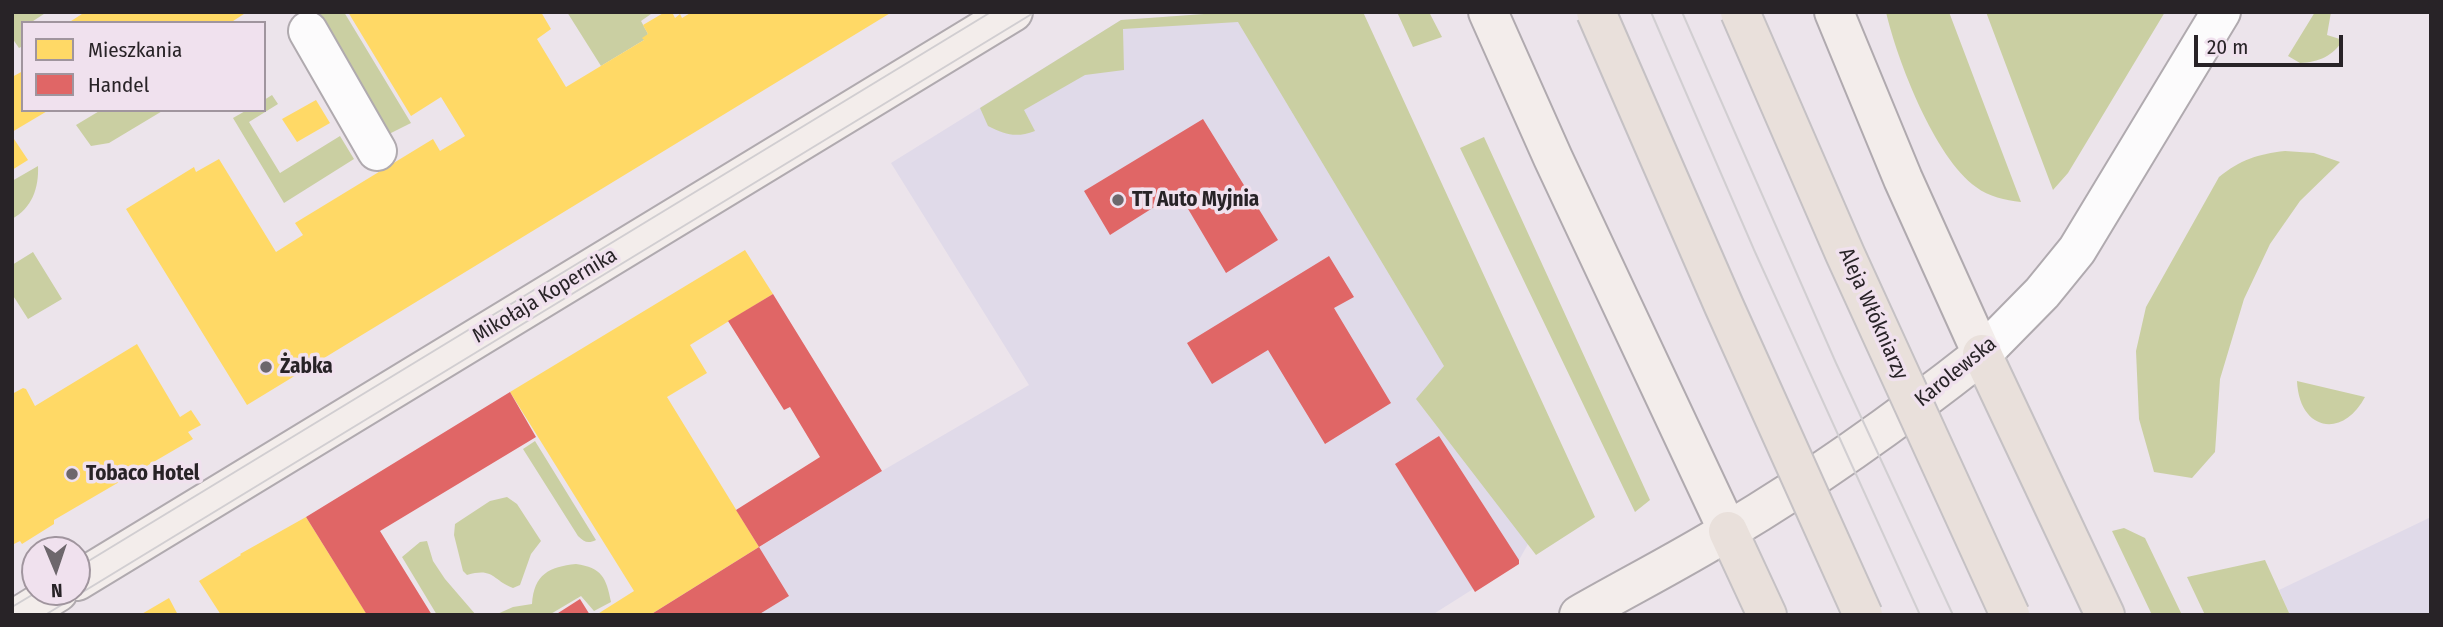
<!DOCTYPE html>
<meta charset="utf-8">
<style>
body{margin:0}
#map{position:relative;width:2443px;height:627px;overflow:hidden;background:#ece4eb;font-family:"Fira Sans Condensed",sans-serif}
canvas{display:block}
.frame{position:absolute;inset:0;border:14px solid #282327;pointer-events:none}
.legend{position:absolute;left:21px;top:21px;width:245px;height:91px;box-sizing:border-box;background:#f0e1ee;border:2px solid #a0959e;margin:0;padding:9px 12px;list-style:none;font-size:21px;color:#282327}
.legend li{display:flex;align-items:center;gap:14px;height:35px}
.legend b{width:35px;border:2px solid #a0959e}
.north{position:absolute;left:21px;top:536px;width:70px;height:70px;box-sizing:border-box;background:#f0e1ee;border:2px solid #a0959e;border-radius:50%;rotate:178deg;font-size:19px;font-weight:700;line-height:28px;text-align:center;color:#282327}
.north::after{content:'';display:block;margin:auto;width:24px;height:32px;background:#6d676c;clip-path:polygon(50% 0,100% 100%,50% 72%,0 100%)}
.scale{position:absolute;left:2194px;top:35px;width:149px;height:32px;box-sizing:border-box;border:4px solid #282327;border-top:0;padding-left:9px;font-size:21px;line-height:24px;white-space:nowrap;color:#282327;-webkit-text-stroke:5px #f0e1ee;paint-order:stroke}
</style>
<div id="map">
<canvas width="2443" height="627"></canvas>
<div class="frame"></div>
<ul class="legend">
<li><b style="height:19px;background:#ffd966"></b>Mieszkania</li>
<li><b style="height:19px;background:#e06666"></b>Handel</li>
</ul>
<div class="north">N</div>
<div class="scale">20 m</div>
</div>
<script>
const context = document.querySelector('canvas').getContext('2d');
context.lineJoin = 'round';
function paint(path, color) {
  context.fillStyle = color;
  context.fill(path, 'evenodd');
}
function trace(path, color, width, dash) {
  context.strokeStyle = color;
  context.lineWidth = width;
  context.lineCap = dash ? 'butt' : 'round';
  context.setLineDash(dash || []);
  context.stroke(path);
}
function write(font, color, halo, rows, align = 'center') {
  context.font = font + ' "Fira Sans Condensed",sans-serif';
  context.lineWidth = 7;
  context.setLineDash([]);
  context.textBaseline = 'middle';
  context.strokeStyle = halo;
  context.fillStyle = color;
  for (const [text, x, y, turn = 0] of rows) {
    context.save();
    context.translate(x, y);
    context.rotate((+turn || 0) * Math.PI / 180);
    context.textAlign = isNaN(turn) ? turn : align;
    if (halo) context.strokeText(text, 0, 0);
    context.fillText(text, 0, 0);
    context.restore();
  }
}
paint(new Path2D(`
 M1232 12H1278L1542 519 1519 560 1432 615H650L882 471 1029 385 891 163 1121 20Z
 M2431 517V615H2290L2279 590Z`), '#e0dae9');
paint(new Path2D(`
 M12 12H47L30 23H23V46L19 48 12 38Z
 M308 12H344L411 123 387 135Z
 M567 12H650L651 14 641 21 648 34 644 40 601 66Z
 M1232 12H1363L1595 517 1536 555 1416 399 1444 366 1238 22 1123 29 1124 70 1085 75 1024 110 1035 131C1016 138 1006 135 988 126L980 108 1121 20Z
 M1397 12H1429L1442 37 1413 47Z
 M1886 12H1949L2021 202C2005 200 1989 197 1976 187 1935 158 1897 60 1886 12Z
 M1986 12H2165L2068 173 2053 190Z
 M2315 12H2331L2327 35 2343 40C2333 56 2319 62 2300 63L2288 56Z
 M272 95 278 104 249 122 280 173 340 136 354 159 284 203 233 118 247 110H264V100Z
 M101 110H164L109 143 91 146 76 125Z
 M1484 137 1650 500 1635 512 1460 148Z
 M2285 151 2314 153 2340 162 2300 201 2270 244 2244 299 2220 379 2215 452 2192 478 2154 472 2139 419 2136 351 2146 307 2219 177C2240 160 2258 154 2285 151Z
 M38 166C39 188 32 208 12 219V181Z
 M33 252 62 299 28 319 12 294V265Z
 M2297 381 2365 397C2342 440 2299 430 2297 381Z
 M535 441 596 540C588 544 584 542 578 536L523 449Z
 M507 497 517 504 541 541 531 554 520 585 513 588C492 580 494 567 467 575L463 571 454 535 455 524 490 501Z
 M2124 528 2145 538 2182 615H2152L2112 531Z
 M427 541 433 561 445 579 476 615H437L402 557 420 542Z
 M2265 560 2290 615H2205L2187 577Z
 M576 564C602 568 606 577 611 602L594 611 581 596 549 615H495L513 607 532 604C534 574 549 567 576 564Z`), '#cacfa2');
paint(new Path2D(`
 M85 12H247L230 23H68Z
 M348 12H541L551 29 537 39 566 87 644 40 642 38 648 34 643 25 665 12H672L675 18 680 14 682 18 692 12H892L247 405 126 209 194 167 196 172 219 159 276 252 303 235 295 223 433 139 440 151 465 136 441 97 411 116Z
 M23 71V110H49L12 132V77Z
 M316 100 330 123 297 142 282 119Z
 M12 136 28 160 12 170Z
 M745 250 773 294 690 345 707 373 667 397 759 547 650 615H596L634 591 510 392Z
 M137 344 180 417 191 410 201 425 188 432 193 439 54 520V524L22 544 20 541 12 545V394L23 388 26 389 35 406Z
 M306 517 366 613 364 615H221L199 581 241 555 240 554Z
 M169 598 178 615H140Z`), '#ffd966');
paint(new Path2D(`
 M1203 119 1278 240 1226 273 1178 192 1110 235 1084 191Z
 M1329 256 1354 297 1334 308 1391 403 1325 444 1268 350 1212 384 1187 343Z
 M773 294 882 471 759 547 736 510 820 457 790 407 784 410 728 321Z
 M510 392 536 437 380 531 432 615H367L306 517Z
 M1439 436 1519 560V564L1475 592 1395 464Z
 M759 547 789 596 758 615H650Z
 M580 599 590 615H555Z`), '#e06666');
const street = new Path2D(`
 M308 31 377 151
 M1982 354 2042 293 2077 250 2221 12`);
const secondary = new Path2D(`
 M1488 12 1553 158 1728 531
 M77 581 1013 12
 M21 615 58 592
 M1579 615C1628 587 1679 561 1728 531 1817 478 1901 418 1982 354L1903 179 1834 12`);
const primary = new Path2D(`
 M1982 354 2105 615
 M1728 531 1767 615`);
trace(street, '#b0aaaf', 42);
trace(secondary, '#b0aaaf', 42);
trace(primary, '#c5c1c4', 42);
trace(street, '#fcfbfc', 38);
trace(secondary, '#f3edeb', 38);
trace(primary, '#e9e0db', 38);
trace(new Path2D(`
 M1651 12 1755 252 1920 615
 M1682 12 1836 363 1953 615
 M77 568 991 12
 M12 607 37 592
 M45 615 1035 12`), '#d1ced1', 2);
const primaryBridge = new Path2D(`
 M1596 12 1724 306 1863 615
 M1740 12 1845 254 2010 615`);
trace(primaryBridge, '#c5c1c4', 42, []);
trace(primaryBridge, '#e9e0db', 38);
for (const [x, y, r, color] of [
 [1118,200,7,"#6d676c"],
 [266,367,7,"#6d676c"],
 [72,474,7,"#6d676c"]
]) {
  const dot = new Path2D();
  dot.arc(x, y, r, 0, 2 * Math.PI);
  context.fillStyle = color;
  context.fill(dot);
  trace(dot, '#f0e1ee', 2.5);
}
write('bold 21px', '#282327', '#f0e1ee', [
 ["TT Auto Myjnia",1132,200],
 ["Żabka",280,367],
 ["Tobaco Hotel",86,474]
], 'left');
write('21px', '#282327', '#f0e1ee', [
 ["Mikołaja Kopernika",545,296,-31],
 ["Aleja Włókniarzy",1873,314,66],
 ["Karolewska",1956,372,-39]
]);
</script>
